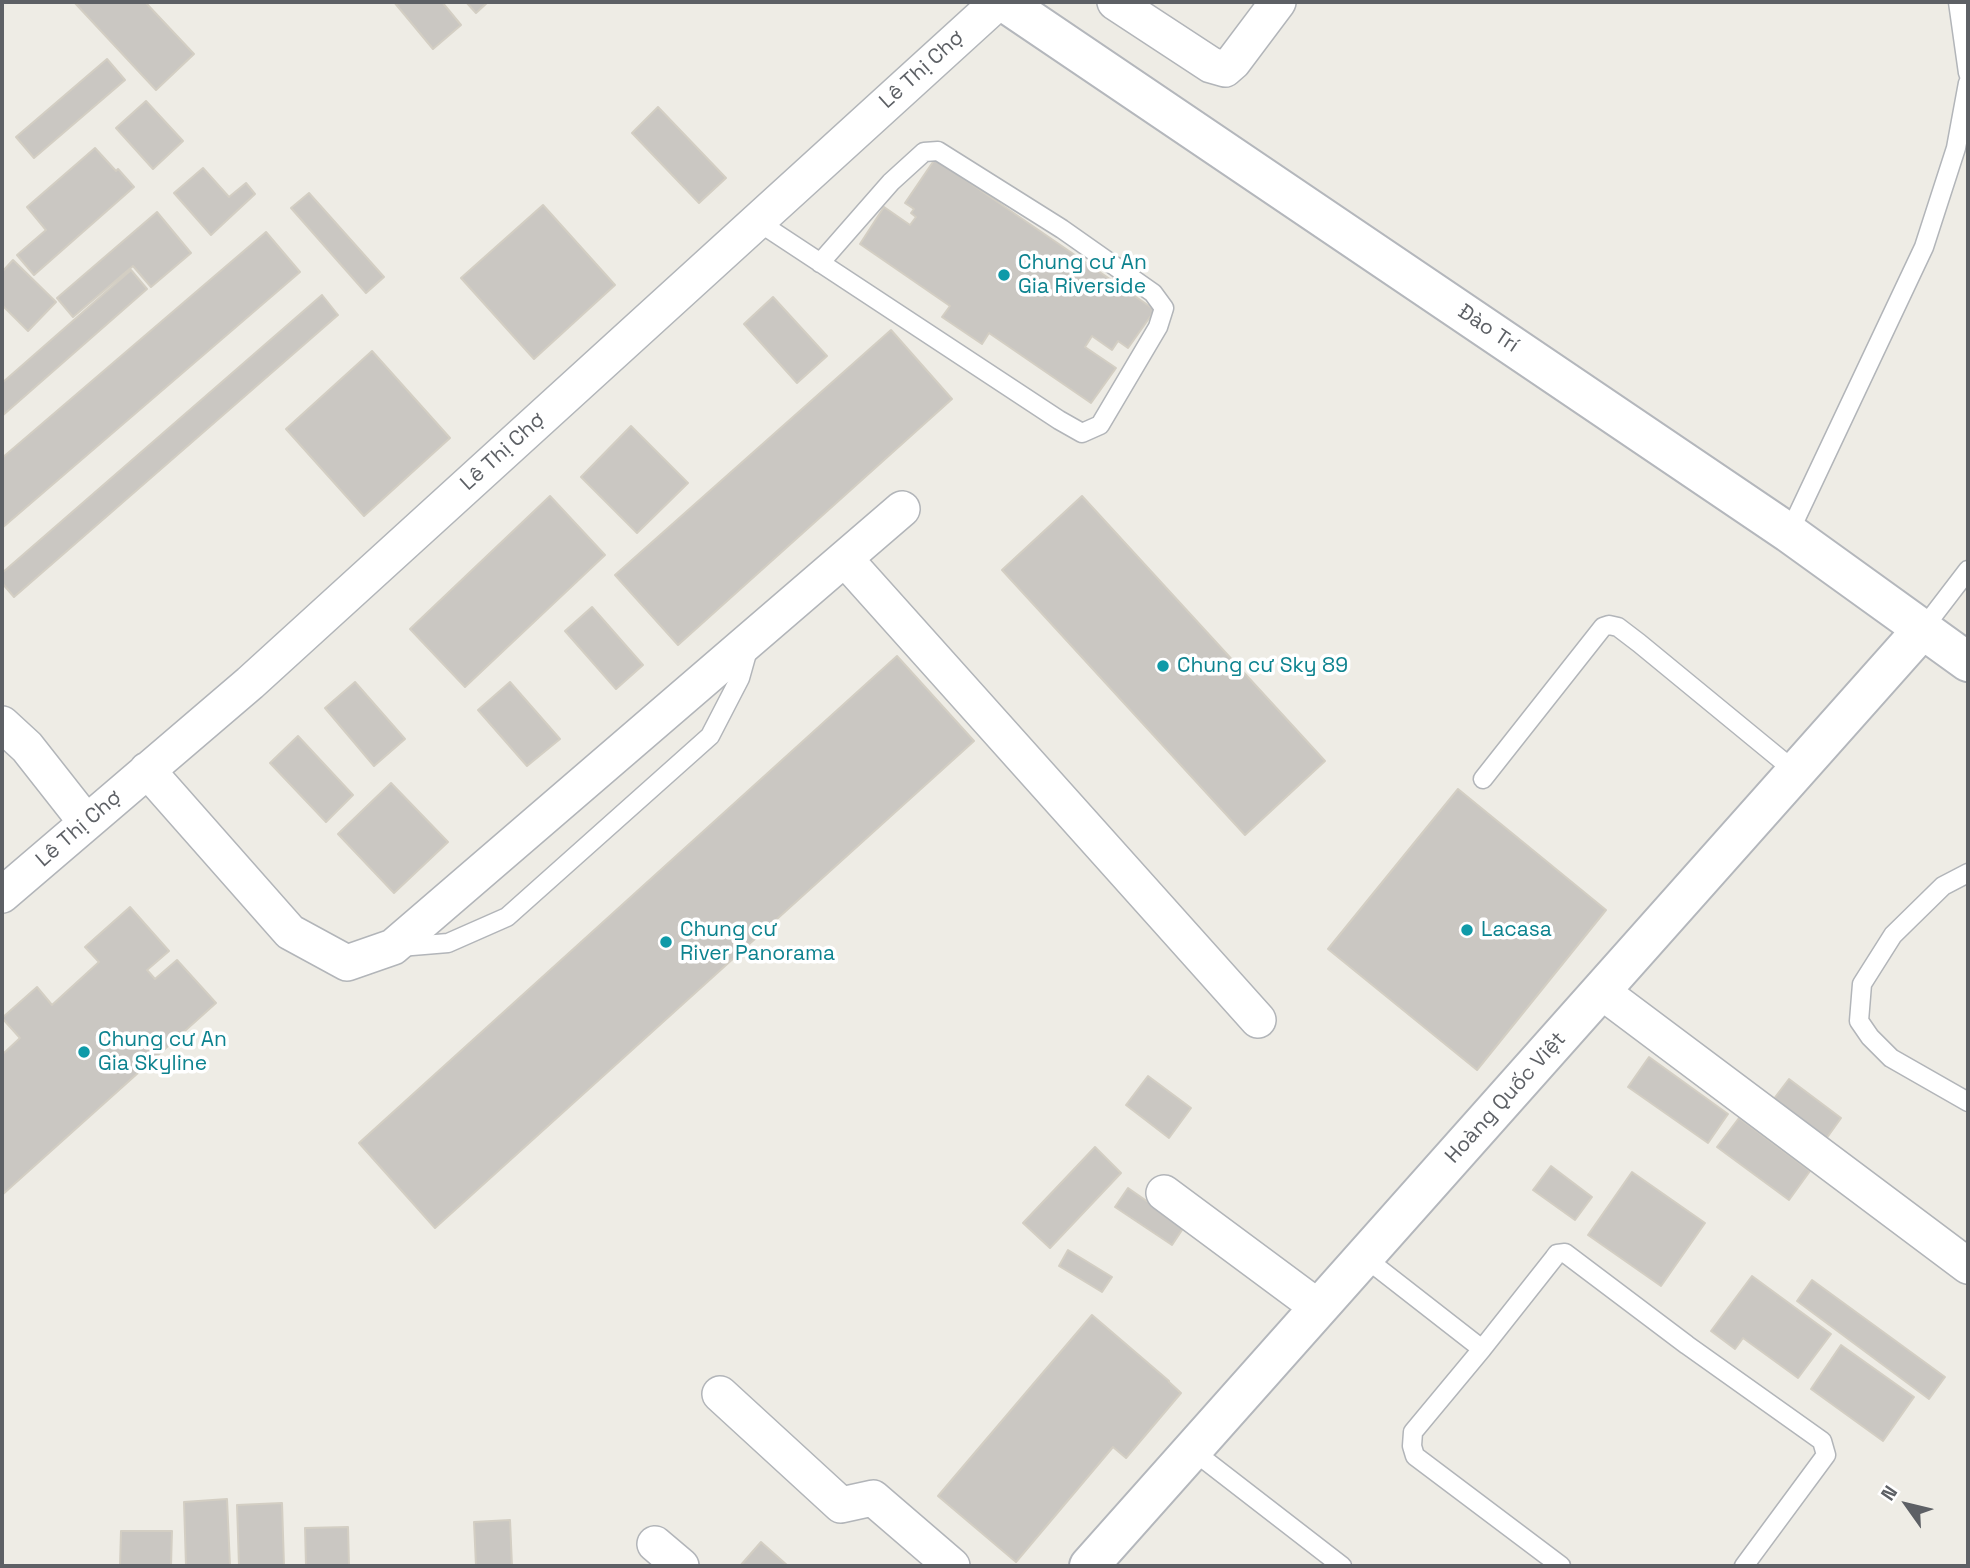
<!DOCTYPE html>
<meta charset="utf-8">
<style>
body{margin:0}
#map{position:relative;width:1970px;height:1568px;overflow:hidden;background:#eeece5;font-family:"Space Grotesk",sans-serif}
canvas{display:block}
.frame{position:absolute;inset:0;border:4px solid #5d6065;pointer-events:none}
.north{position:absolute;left:1872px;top:1470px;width:70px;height:70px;-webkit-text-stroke:5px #fff;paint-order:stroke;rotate:304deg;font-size:19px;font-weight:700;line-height:28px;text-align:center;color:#5d6065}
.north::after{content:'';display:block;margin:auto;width:24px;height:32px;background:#5d6065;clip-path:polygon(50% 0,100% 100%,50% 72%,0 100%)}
</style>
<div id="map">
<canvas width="1970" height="1568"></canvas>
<div class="frame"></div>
<div class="north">N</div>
</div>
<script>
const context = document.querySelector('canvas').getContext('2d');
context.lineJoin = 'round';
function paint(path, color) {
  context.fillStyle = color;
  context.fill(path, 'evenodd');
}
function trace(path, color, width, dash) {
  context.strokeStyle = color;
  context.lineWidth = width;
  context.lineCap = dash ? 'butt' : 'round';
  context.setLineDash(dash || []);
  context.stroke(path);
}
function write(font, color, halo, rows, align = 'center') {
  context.font = font + ' "Space Grotesk",sans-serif';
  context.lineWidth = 7;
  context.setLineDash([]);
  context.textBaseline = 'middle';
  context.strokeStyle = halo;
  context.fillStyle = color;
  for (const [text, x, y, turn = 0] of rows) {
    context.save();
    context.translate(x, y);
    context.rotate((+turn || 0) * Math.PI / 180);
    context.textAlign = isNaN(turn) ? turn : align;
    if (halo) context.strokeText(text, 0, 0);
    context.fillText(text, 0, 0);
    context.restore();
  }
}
const building = new Path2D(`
 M74 2H145L194 54 156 90Z
 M394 2H442L461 25 433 49Z
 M466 2H488L476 13Z
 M107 59 125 80 34 158 16 137Z
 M146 101 183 141 153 169 116 128Z
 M658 107 726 178 699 203 632 133Z
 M95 148 116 171 118 169 134 187 34 275 17 255 46 230 27 207Z
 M935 159 1155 310 1128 348 1118 341 1112 350 1092 336 1085 347 1116 368 1091 403 989 333 982 344 942 317 950 306 860 244 884 207 910 225 916 217 911 213 914 209 905 203Z
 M203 168 229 197 246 183 255 194 211 235 174 193Z
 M309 193 384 277 366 293 291 208Z
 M543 205 615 285 534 359 461 278Z
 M157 212 191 253 151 287 133 266 73 317 57 298Z
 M266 232 300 272 2 528V458Z
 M13 260 56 302 28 331 2 305V272Z
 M131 270 147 289 2 416V383Z
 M322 295 338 315 14 597 2 583V573Z
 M773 297 827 356 797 383 744 324Z
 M891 330 952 399 678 645 615 575Z
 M372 351 450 438 364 516 286 429Z
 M631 426 688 483 637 533 581 477Z
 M550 496 605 555 465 687 410 629Z
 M1082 496 1325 761 1245 835 1002 570Z
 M592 607 643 665 616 689 565 631Z
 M897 656 974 741 435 1228 359 1143Z
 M355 682 405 739 374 766 325 708Z
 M510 682 560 739 527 766 478 710Z
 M298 736 353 795 326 822 270 763Z
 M391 783 448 842 394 893 338 834Z
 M1458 789 1606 910 1477 1070 1328 949Z
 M130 907 169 951 147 970 155 979 177 960 216 1003 2 1195V1050L4 1053 20 1038 2 1018 37 987 52 1005 99 962 85 947Z
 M1649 1057 1728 1114 1708 1143 1628 1087Z
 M1148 1076 1191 1108 1169 1138 1126 1105Z
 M1789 1079 1841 1118 1826 1139 1773 1100Z
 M1739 1118 1810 1171 1789 1200 1717 1147Z
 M1095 1147 1121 1173 1050 1248 1023 1223Z
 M1551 1166 1592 1197 1575 1220 1533 1190Z
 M1632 1172 1705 1223 1661 1286 1588 1235Z
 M1128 1188 1184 1227 1172 1245 1115 1207Z
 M1068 1250 1112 1277 1102 1292 1059 1266Z
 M1752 1276 1831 1334 1798 1378 1743 1338 1735 1349 1711 1331Z
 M1812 1280 1945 1377 1929 1399 1797 1301Z
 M1092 1315 1169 1381V1382L1181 1393 1126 1458 1113 1447 1016 1562 938 1496Z
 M1841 1345 1914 1397 1883 1441 1811 1389Z
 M227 1499 230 1566H186L184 1502Z
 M282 1503 284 1566H239L237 1505Z
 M510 1520 512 1566H476L474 1522Z
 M348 1527 349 1566H306L305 1528Z
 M121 1531H172L171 1566H120Z
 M761 1542 788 1566H740Z`);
paint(building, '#cac7c2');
trace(building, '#d3cec3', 2);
const lane = new Path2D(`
 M1958 2 1968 73
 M757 221 1059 420 1082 433 1100 425 1158 327 1164 308 1153 293 1062 229 938 151 924 152 891 182 820 263
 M1789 533 1924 247 1956 148 1968 83
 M1922 630 1968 570
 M1483 779 1603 627 1609 625 1618 627 1639 643 1796 772
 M1968 873 1943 886 1893 935 1862 984 1859 1021 1870 1037 1891 1058 1968 1102
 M400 947 448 943 507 917 710 736 740 678 749 646
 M1364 1257 1482 1349 1413 1432 1412 1446 1415 1456 1561 1566
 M1482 1349 1554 1258 1557 1254 1565 1253 1687 1345 1822 1441 1826 1455 1744 1566
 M1192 1450 1342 1566`);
const street = new Path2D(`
 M1115 2 1211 65 1225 69 1233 62 1278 2
 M845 559 1258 1020
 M2 724 27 747 86 822
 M147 770 290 932 347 963 393 947 902 509
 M2 895 250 683 998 2
 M1601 991 1968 1266
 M1164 1193 1319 1308
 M720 1394 841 1505 873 1498 952 1566
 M655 1544 681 1566`);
const secondary = new Path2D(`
 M1004 2 1789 533 1968 662
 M1089 1566 1922 630`);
trace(lane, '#b2b5b9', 21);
trace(street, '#b2b5b9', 38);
trace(secondary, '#b4b7bc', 42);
trace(lane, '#fff', 18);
trace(street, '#fff', 35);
trace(secondary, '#fff', 38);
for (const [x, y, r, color] of [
 [1004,275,7,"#0f9aa8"],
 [1163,666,7,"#0f9aa8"],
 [1467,930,7,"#0f9aa8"],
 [666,942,7,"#0f9aa8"],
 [84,1052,7,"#0f9aa8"]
]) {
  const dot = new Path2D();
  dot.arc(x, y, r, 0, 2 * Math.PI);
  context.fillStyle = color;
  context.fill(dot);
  trace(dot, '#fff', 2.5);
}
write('21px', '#5d6065', '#fff', [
 ["Lê Thị Chợ",922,70,-42],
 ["Đào Trí",1488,329,34],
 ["Lê Thị Chợ",503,452,-42],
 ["Lê Thị Chợ",79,829,-41],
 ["Hoàng Quốc Việt",1506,1098,-48]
]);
write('21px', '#0d838f', '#fff', [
 ["Chung cư An",1018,263],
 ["Gia Riverside",1018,287],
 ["Chung cư Sky 89",1177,666],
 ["Chung cư",680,930],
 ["River Panorama",680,954],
 ["Lacasa",1481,930],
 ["Chung cư An",98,1040],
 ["Gia Skyline",98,1064]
], 'left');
</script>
